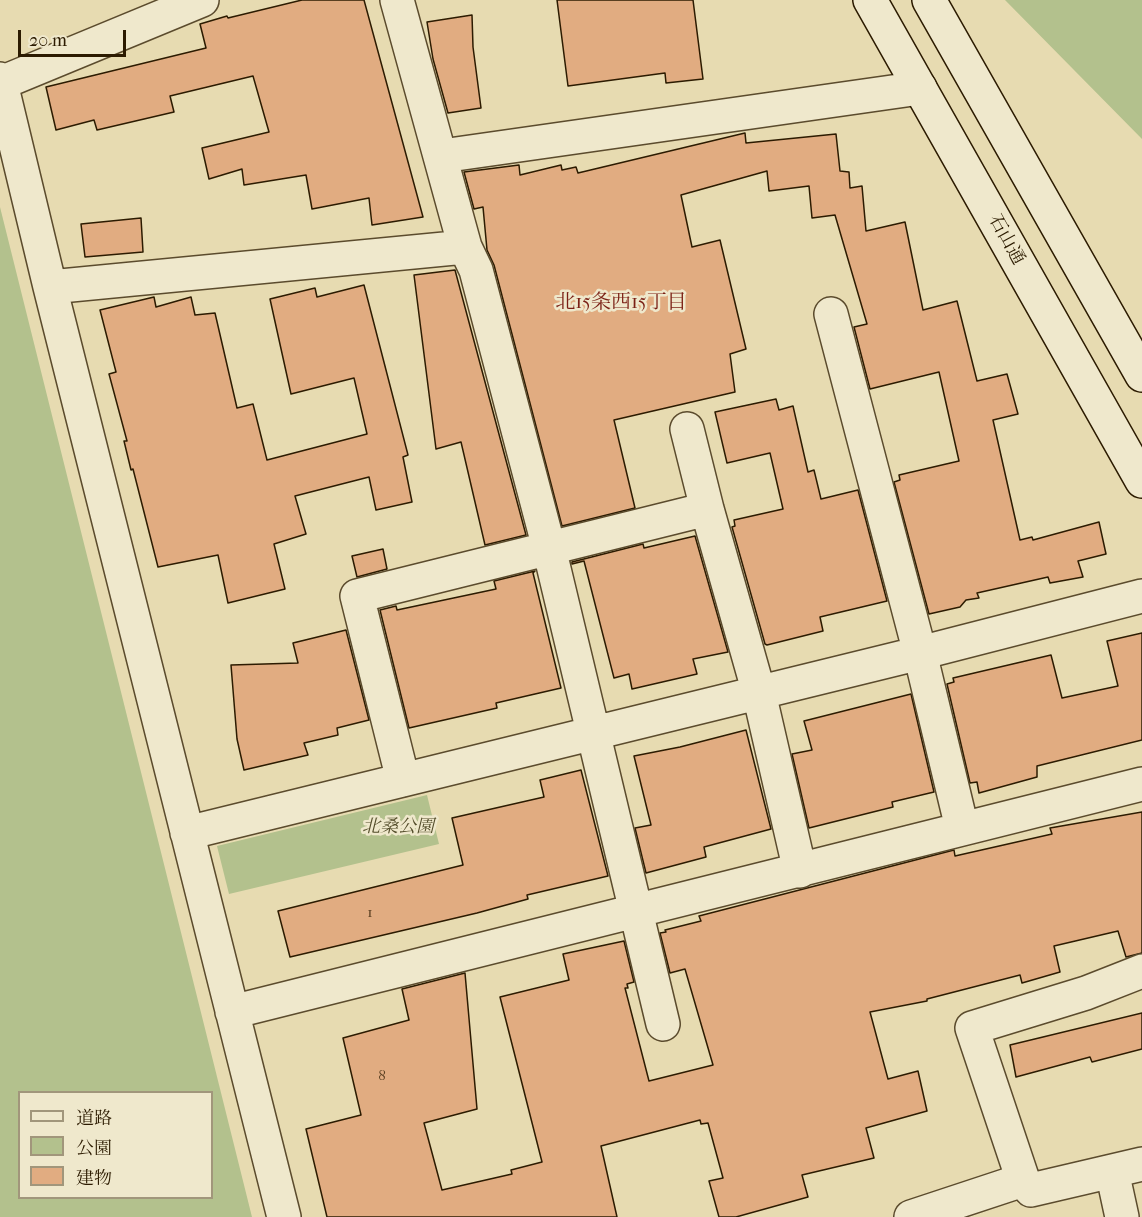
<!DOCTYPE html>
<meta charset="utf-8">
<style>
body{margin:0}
#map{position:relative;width:1142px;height:1217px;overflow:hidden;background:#e7dbb1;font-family:"IM FELL French Canon","Noto Serif JP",serif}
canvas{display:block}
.legend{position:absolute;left:18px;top:1091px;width:195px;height:108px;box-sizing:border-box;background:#efe8cc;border:2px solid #a1967b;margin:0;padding:8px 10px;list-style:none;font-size:18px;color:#2c1b01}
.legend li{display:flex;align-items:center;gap:12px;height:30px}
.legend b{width:30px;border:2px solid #a1967b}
.scale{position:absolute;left:18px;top:30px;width:108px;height:27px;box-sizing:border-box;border:3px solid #2c1b01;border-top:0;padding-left:8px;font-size:18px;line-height:21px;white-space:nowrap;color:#2c1b01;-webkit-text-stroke:4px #efe8cc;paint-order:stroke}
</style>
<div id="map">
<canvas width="1142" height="1217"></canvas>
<ul class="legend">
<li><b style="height:8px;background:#efe8cc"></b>道路</li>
<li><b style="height:16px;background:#b3c18d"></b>公園</li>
<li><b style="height:16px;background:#e1ac81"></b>建物</li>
</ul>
<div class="scale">20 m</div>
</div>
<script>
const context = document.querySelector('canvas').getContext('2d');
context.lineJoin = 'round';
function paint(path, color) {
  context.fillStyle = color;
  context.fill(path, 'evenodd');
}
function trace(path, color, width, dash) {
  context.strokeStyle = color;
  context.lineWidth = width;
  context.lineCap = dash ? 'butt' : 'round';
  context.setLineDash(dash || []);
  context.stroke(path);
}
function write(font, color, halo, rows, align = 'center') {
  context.font = font + ' "IM FELL French Canon","Noto Serif JP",serif';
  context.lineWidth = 5;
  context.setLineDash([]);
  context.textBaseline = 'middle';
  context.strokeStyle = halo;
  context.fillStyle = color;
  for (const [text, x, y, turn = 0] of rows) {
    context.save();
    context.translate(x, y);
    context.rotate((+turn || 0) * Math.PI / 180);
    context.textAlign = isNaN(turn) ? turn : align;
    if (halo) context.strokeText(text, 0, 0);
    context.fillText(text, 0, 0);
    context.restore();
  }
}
paint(new Path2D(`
 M1005 0H1142V139Z
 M0 207 252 1217H0ZM20 1092H212V1198H20Z
 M427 795 439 844 229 894 217 846Z`), '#b3c18d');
const building = new Path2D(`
 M302 0H364L423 217 372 225 369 198 312 209 306 175 244 185 242 169 209 179 202 148 269 132 253 76 170 96 174 112 97 130 94 120 56 130 46 87 206 48 200 24 227 16 228 18Z
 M557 0H693L703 79 666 83 665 73 568 86Z
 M472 15 473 47 481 108 448 113 433 59 427 22Z
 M745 133 746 143 836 134 840 171 849 172 850 188 862 186 866 231 905 222 923 310 957 301 977 381 1007 374 1018 414 993 420 1020 540 1032 537 1033 540 1099 522 1106 554 1078 561 1083 577 1050 583 1048 577 977 593 979 598 966 600 960 607 929 614 894 482 900 480 899 475 959 461 939 372 870 389 854 327 867 324 835 215 812 218 809 186 769 191 767 171 681 195 692 247 720 240 746 349 730 354 735 392 614 420 635 508 562 526 494 265 487 250 483 207 474 209 464 172 519 165 520 175 561 165 562 170 576 167 578 173Z
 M141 218 143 252 85 257 81 224Z
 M455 270 526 535 485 545 461 442 436 449 414 275Z
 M364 285 408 455 403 457 412 502 376 510 369 477 295 496 306 534 274 544 285 589 228 603 218 555 158 567 133 469 131 470 124 441H127L109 374 116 372 100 310 154 297 156 307 191 297 195 315 215 313 237 408 253 404 267 460 367 434 354 378 291 394 270 299 315 288 317 297Z
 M776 399 779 410 793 406 808 472 814 470 821 499 858 490 887 601 820 617 823 631 767 645 765 644 732 527 735 526 734 520 783 509 770 453 727 463 715 412Z
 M695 536 728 652 693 659 697 674 632 689 629 674 614 678 584 561 572 564V562L643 544 644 548Z
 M383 549 387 569 357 577 352 556Z
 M535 571 533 573 561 688 496 703 497 708 409 728 380 610 396 606 397 610 496 589 494 581Z
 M346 630 369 720 337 728 338 735 304 743 308 755 244 770 237 739 231 665 298 663 293 643Z
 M1142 633V740L1037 766V777L979 793 977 782 970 783 947 684 954 682 953 678 1051 655 1062 698 1118 686 1107 641Z
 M911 694 934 792 892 802 893 807 809 828 792 754 812 750 804 721Z
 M746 730 771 829 704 847 706 857 646 873 635 828 651 825 634 756 680 747Z
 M581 770 608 876 527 895 528 899 477 913 290 957 278 911 463 865 452 818 544 797 540 780Z
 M1142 812V953L1126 957 1118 931 1054 946 1060 972 1022 983 1020 975 927 999V1001L870 1012 888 1079 918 1071 927 1111 866 1128 874 1158 802 1175 808 1197 736 1217H719L709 1181 723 1178 708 1123 701 1124 700 1120 601 1146 617 1217H327L306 1129 361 1115 343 1038 409 1020 402 989 465 973 477 1109 424 1123 442 1190 512 1174 511 1170 542 1162 500 997 569 980 563 954 624 941 634 982 627 984 628 988H625L649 1081 713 1065 685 969 670 973 660 933 666 932 665 930 701 921 699 916 954 850 955 856 1052 834 1050 828Z
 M1142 1013V1049L1092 1062 1090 1057 1016 1077 1010 1045Z`);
paint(building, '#e1ac81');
trace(building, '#2c1b01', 1.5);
const street = new Path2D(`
 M397 0 465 247 476 270 549 548 663 1024
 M0 79 50 287 284 1217
 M1 83 202 0
 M442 156 920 88
 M50 287 465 247
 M831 314 920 653 962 828
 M687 429 707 509 759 693 800 871
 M403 780 357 596 707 509
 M187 833 920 653 1142 596
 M1142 971 1086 993 972 1028 1023 1180 1031 1190 1142 1164
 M232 1012 1142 784
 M1112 1171 1122 1217
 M911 1217 1023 1180`);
const secondary = new Path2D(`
 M870 0 1142 481
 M929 0 1142 375`);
trace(street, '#5b4b2d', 36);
trace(secondary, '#2c1b01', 36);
trace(street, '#efe8cc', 33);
trace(secondary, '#efe8cc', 33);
write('15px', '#593f21', null, [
 ["1",370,913],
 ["8",382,1076]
]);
write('18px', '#2c1b01', '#efe8cc', [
 ["石山通",1006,240,61]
]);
write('italic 18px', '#544d2b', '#efe8cc', [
 ["北桑公園",398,828]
]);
write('20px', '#7a1f14', '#efe8cc', [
 ["北15条西15丁目",621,303]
]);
</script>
